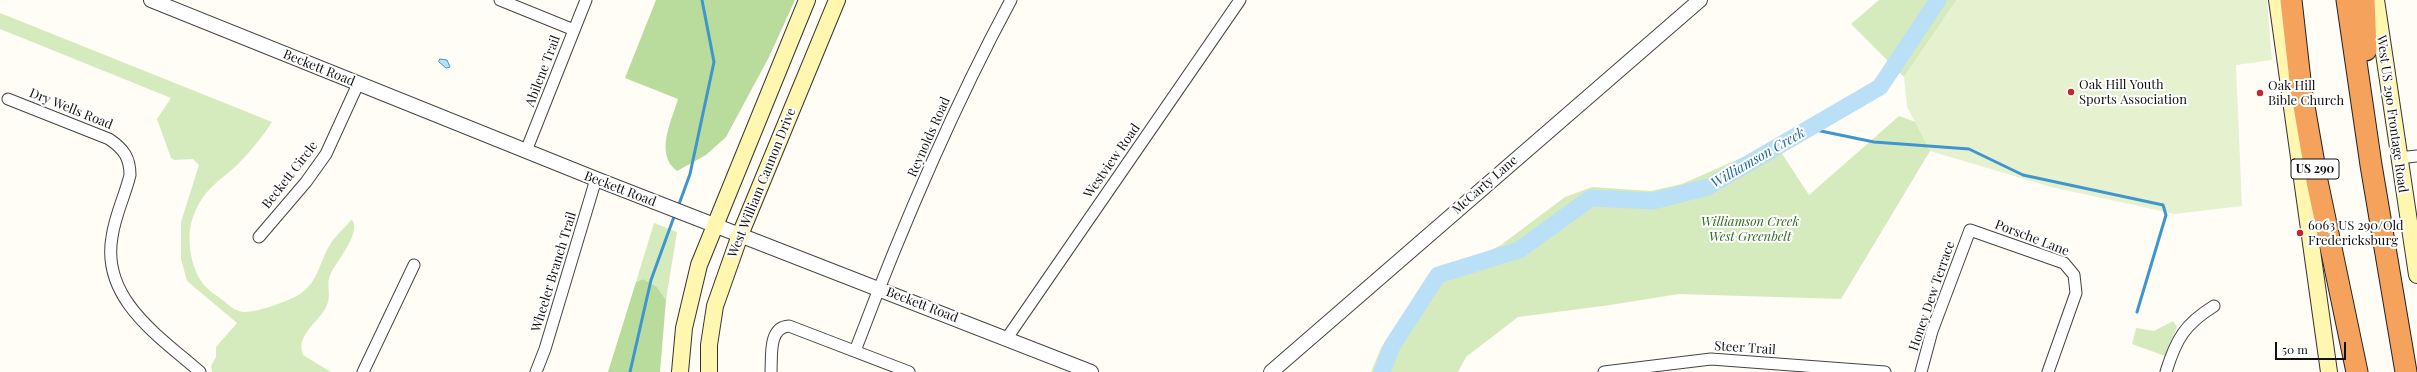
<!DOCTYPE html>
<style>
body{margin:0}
#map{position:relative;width:2417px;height:372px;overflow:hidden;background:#fffdf5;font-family:"Playfair Display",serif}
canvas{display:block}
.scale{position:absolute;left:2275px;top:342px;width:71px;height:18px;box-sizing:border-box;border:2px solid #111;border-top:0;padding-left:5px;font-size:12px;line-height:14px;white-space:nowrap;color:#111;-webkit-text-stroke:3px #fff;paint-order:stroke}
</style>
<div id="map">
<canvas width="2417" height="372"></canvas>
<div class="scale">50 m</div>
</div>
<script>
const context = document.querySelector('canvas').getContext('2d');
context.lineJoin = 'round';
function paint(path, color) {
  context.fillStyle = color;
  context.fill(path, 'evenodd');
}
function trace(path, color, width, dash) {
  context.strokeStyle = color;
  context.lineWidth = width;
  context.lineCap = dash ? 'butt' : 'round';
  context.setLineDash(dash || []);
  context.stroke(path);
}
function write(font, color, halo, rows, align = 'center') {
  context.font = font + ' "Playfair Display",serif';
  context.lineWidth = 4;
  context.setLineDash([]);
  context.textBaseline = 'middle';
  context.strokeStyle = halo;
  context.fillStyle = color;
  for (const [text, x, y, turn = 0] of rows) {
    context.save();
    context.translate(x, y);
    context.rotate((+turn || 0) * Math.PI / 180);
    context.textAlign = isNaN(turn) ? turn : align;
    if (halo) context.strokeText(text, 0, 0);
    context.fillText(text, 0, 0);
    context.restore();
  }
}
paint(new Path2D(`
 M1879 0H1957L1904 77 1851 24Z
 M0 13 272 122C263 136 253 148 242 160 221 182 205 185 193 217 186 236 190 264 201 281 207 290 216 295 224 301 230 306 236 312 245 312 257 312 290 301 300 294 320 280 319 261 331 243 336 235 345 228 351 220L353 221C360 234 337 261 331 273 325 284 332 294 327 305 320 322 295 334 303 355L331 372H212L211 366 216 357V347L237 323 187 281 181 259V222L199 165 193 159 174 160 171 158 157 119 171 98 0 29Z
 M1899 116 1977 144 1930 151 1841 299 1679 294 1610 305 1518 317 1466 357 1458 372H1371L1381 348 1406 311 1439 277 1501 245 1565 197 1592 187 1651 191 1682 184 1775 143 1809 195Z
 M654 223 677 232 666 300 657 287 643 279 636 282Z
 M2173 321 2177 327 2165 356 2132 344 2136 328 2154 331Z`), '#d5ebbd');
paint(new Path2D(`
 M656 0H795L769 57 726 137 706 155 677 171C654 154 672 120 678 99L625 78Z
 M643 279 657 287 666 300 660 372H608L636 282Z`), '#b9dc9c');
paint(new Path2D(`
 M1957 0H2267L2272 60 2236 65 2242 206 2175 214 2051 187 1930 151 1907 107 1904 77Z`), '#e6f2cf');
const water = new Path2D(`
 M440 59 447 60 450 67 446 68 439 62Z`);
paint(water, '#b9e0f7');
trace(water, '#3f96cf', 1);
trace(new Path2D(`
 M1811 129 1874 142 1969 149 2023 175 2163 205 2166 215 2137 312
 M678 207 690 174 714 62 702 0
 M630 372 651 280 675 214`), '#3f96cf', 3);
trace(new Path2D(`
 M1382 372 1392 346 1438 275 1519 250 1591 198 1653 201 1708 187 1880 87 1938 0`), '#b9e0f7', 17);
const minor = new Path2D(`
 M500 0 574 30
 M8 99 109 139C124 149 130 158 130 175 125 196 115 215 112 237 101 299 159 336 200 372
 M526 151 586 0
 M2398 158 2417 156
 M259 237 306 182 326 154 358 84
 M1007 338 1240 0
 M855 351C900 232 950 113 1011 0
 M363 372 414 265
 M536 372 545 349 596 179
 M771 372C772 357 768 327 789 326L909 372
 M1604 372 1711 359 1885 372
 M1921 372 1932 331 1970 230 2064 263 2074 275 2076 293 2048 372
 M2166 372C2176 339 2185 324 2214 306`);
const tertiary = new Path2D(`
 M151 0 596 179 1091 372
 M1271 372 1700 0`);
const secondary = new Path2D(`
 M2277 0 2329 372
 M2376 0 2417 275
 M680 372 684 328 699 265 807 0
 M709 372V345L715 306 740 235 837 0`);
const motorway = new Path2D(`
 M2291 0 2301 89 2317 181 2357 372
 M2347 0 2371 165 2406 372
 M2364 0 2366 50`);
trace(minor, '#444', 13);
trace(tertiary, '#444', 16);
trace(secondary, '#333', 18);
trace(motorway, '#222', 23);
trace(minor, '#fff', 11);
trace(tertiary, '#fff', 14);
trace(secondary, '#fff6b0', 16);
trace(motorway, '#f5a25d', 21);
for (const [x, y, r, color] of [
 [2071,92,4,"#c4262e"],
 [2260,93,4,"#c4262e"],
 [2300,233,4,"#c4262e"]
]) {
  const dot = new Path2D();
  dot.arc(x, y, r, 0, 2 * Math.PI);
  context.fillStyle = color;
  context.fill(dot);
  trace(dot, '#fff', 1.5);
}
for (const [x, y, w] of [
 [2315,169,48]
]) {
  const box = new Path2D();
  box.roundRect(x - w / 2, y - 10, w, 20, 3);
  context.fillStyle = '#fff';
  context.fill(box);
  trace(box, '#111', 1);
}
write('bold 12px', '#111', null, [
 ["US 290",2315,169]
]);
write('13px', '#111', '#fff', [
 ["Beckett Road",319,68,22],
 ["Abilene Trail",543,71,-69],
 ["Dry Wells Road",71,109,22],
 ["West US 290 Frontage Road",2392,114,82],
 ["Reynolds Road",929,137,-66],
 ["Westview Road",1112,161,-55],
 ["Beckett Circle",290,175,-52],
 ["West William Cannon Drive",762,183,-68],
 ["McCarty Lane",1485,185,-41],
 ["Beckett Road",620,189,21],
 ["Porsche Lane",2032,238,21],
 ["Wheeler Branch Trail",554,272,-73],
 ["Honey Dew Terrace",1932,296,-71],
 ["Beckett Road",922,305,21],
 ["Steer Trail",1745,348,4]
]);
write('13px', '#111', '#fff', [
 ["Oak Hill Youth",2079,85],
 ["Sports Association",2079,100],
 ["Oak Hill",2268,86],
 ["Bible Church",2268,101],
 ["6063 US 290/Old",2308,226],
 ["Fredericksburg",2308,241]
], 'left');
write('italic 13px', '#2f6b1f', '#fff', [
 ["Williamson Creek",1750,222],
 ["West Greenbelt",1750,237]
]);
write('italic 14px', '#1768a6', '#fff', [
 ["Williamson Creek",1758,158,-30]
]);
</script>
